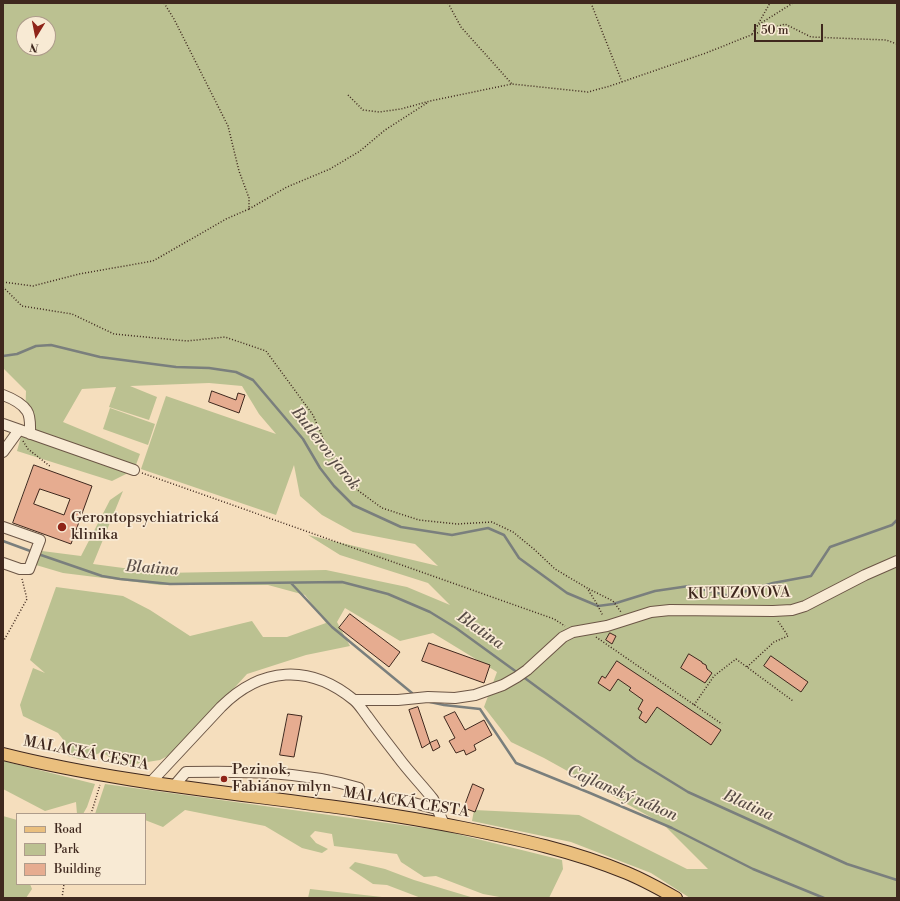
<!DOCTYPE html>
<meta charset="utf-8">
<style>
body{margin:0}
#map{position:relative;width:900px;height:901px;overflow:hidden;background:#f5debd;font-family:"Libre Bodoni",serif}
canvas{display:block}
.frame{position:absolute;inset:0;border:4px solid #3f281e;pointer-events:none}
.legend{position:absolute;left:16px;top:813px;width:130px;height:72px;box-sizing:border-box;background:#f8ead4;border:1px solid #ae9c8b;margin:0;padding:5px 7px;list-style:none;font-size:12px;color:#3f281e}
.legend li{display:flex;align-items:center;gap:8px;height:20px}
.legend b{width:20px;border:1px solid #ae9c8b}
.north{position:absolute;left:16px;top:16px;width:40px;height:40px;box-sizing:border-box;background:#f8ead4;border:1px solid #ae9c8b;border-radius:50%;rotate:190deg;font-size:11px;font-weight:700;line-height:16px;text-align:center;color:#3f281e}
.north::after{content:'';display:block;margin:auto;width:14px;height:18px;background:#8f2418;clip-path:polygon(50% 0,100% 100%,50% 72%,0 100%)}
.scale{position:absolute;left:754px;top:24px;width:69px;height:18px;box-sizing:border-box;border:2px solid #3f281e;border-top:0;padding-left:5px;font-size:12px;line-height:14px;white-space:nowrap;color:#3f281e;-webkit-text-stroke:3px #f8ead4;paint-order:stroke}
</style>
<div id="map">
<canvas width="900" height="901"></canvas>
<div class="frame"></div>
<ul class="legend">
<li><b style="height:5px;background:#eabf7e"></b>Road</li>
<li><b style="height:11px;background:#bbc191"></b>Park</li>
<li><b style="height:11px;background:#e6ac90"></b>Building</li>
</ul>
<div class="north">N</div>
<div class="scale">50 m</div>
</div>
<script>
const context = document.querySelector('canvas').getContext('2d');
context.lineJoin = 'round';
function paint(path, color) {
  context.fillStyle = color;
  context.fill(path, 'evenodd');
}
function trace(path, color, width, dash) {
  context.strokeStyle = color;
  context.lineWidth = width;
  context.lineCap = dash ? 'butt' : 'round';
  context.setLineDash(dash || []);
  context.stroke(path);
}
function write(font, color, halo, rows, align = 'center') {
  context.font = font + ' "Libre Bodoni",serif';
  context.lineWidth = 3.5;
  context.setLineDash([]);
  context.textBaseline = 'middle';
  context.strokeStyle = halo;
  context.fillStyle = color;
  for (const [text, x, y, turn = 0] of rows) {
    context.save();
    context.translate(x, y);
    context.rotate((+turn || 0) * Math.PI / 180);
    context.textAlign = isNaN(turn) ? turn : align;
    if (halo) context.strokeText(text, 0, 0);
    context.fillText(text, 0, 0);
    context.restore();
  }
}
paint(new Path2D(`
 M3 3H897V898H690L651 873 571 842 472 821 474 810 579 815 687 869H708L663 824 544 758 511 742 484 707 497 672 433 633 400 641 345 608 337 622 350 646 306 655 247 674 177 751 160 760 122 766 102 752 83 760 68 756 65 742 58 733 23 716 20 705 33 668 45 673 30 660 56 587 123 596 150 610 190 636 252 621 263 637H287L326 623 305 595 268 585H160L63 573 36 565 42 551 81 556 110 500 123 491 93 564 161 573 326 570 407 587 450 605 428 583 340 555 308 535 438 566 415 544 353 532 322 515 300 496 294 465 276 515 141 469 166 396 276 434 259 414 242 386 209 383 130 386 157 397 149 420 109 407 116 387 82 389 63 422 140 454 134 470 112 481 17 451 25 422 26 391 3 368ZM24 24H48V48H24Z
 M110 408 155 424 148 445 103 429Z
 M3 761 95 784 87 807 83 814H77L76 802 45 811 3 789Z
 M105 784 445 831 562 860 563 869 549 898H505L483 894 436 876 424 877 401 862 397 854 334 846 332 834 315 831 310 836 316 843 328 849 322 853 302 848 265 826 185 810 163 827 145 820V814H95Z
 M3 816 17 820V884H30L32 889 26 898H3Z
 M355 862 385 869 414 880 474 898H421L387 885 373 884 349 868Z
 M310 889 391 898H308Z`), '#bbc191');
trace(new Path2D(`
 M3 356 17 354 36 346 51 345 100 357 176 367 209 368 236 372 253 380 303 439 320 468 334 486 353 505 401 527 452 535 488 528 504 535 519 558 567 593 598 606 613 604 655 591 689 586 730 596 773 583 811 576 830 547 892 525 897 520
 M3 541 33 552
 M38 554 102 576 120 579 170 584 342 582 388 594 430 612 456 628 518 673
 M291 583 332 627 412 693
 M522 676 636 760 688 792 847 864 897 880
 M430 702 444 705 480 709 516 763 590 793 672 828 753 869 824 898`), '#7a7f7d', 2.5);
const building = new Path2D(`
 M212 391 236 400 238 393 245 395 239 413 209 402Z
 M34 465 92 486 71 544 13 523ZM40 489 70 499 64 515 34 504Z
 M350 614 400 652 389 667 339 628Z
 M610 633 616 636 612 644 606 640Z
 M429 643 490 665 484 683 422 661Z
 M689 654 702 662V663L706 665 707 669 712 673 705 683 681 668Z
 M771 656 808 682 801 692 764 666Z
 M617 661 721 730 711 745 657 707 646 723 639 718 642 712 638 709 643 700 629 690 631 688 618 679 610 691 598 683 602 676 605 678Z
 M418 707 430 743 422 748 409 710Z
 M455 712 465 730 484 720 492 735 474 745 476 750 466 755 464 750 456 753 449 741 455 738 444 717Z
 M288 714 302 716 294 757 280 755Z
 M437 740 440 747 433 751 430 743Z
 M473 784 484 789 475 812 464 808Z`);
paint(building, '#e6ac90');
trace(building, '#3f281e', 1);
const minor = new Path2D(`
 M3 395C11 398 22 403 27 411 31 417 30 428 30 434
 M3 424 134 470
 M3 452 19 430
 M3 527 40 540 29 569H20L3 563
 M355 700H398L428 697 455 698 475 695 503 685 517 677 527 670 563 637 573 632 607 626 651 612 670 610 773 611 792 610 805 606 865 575 897 561
 M151 782 221 707C261 667 309 663 354 700 359 704 363 711 367 716 377 730 388 744 398 757 409 772 422 785 433 799 437 807 440 816 444 824
 M174 786 186 772C245 771 302 771 359 788
 M398 799 437 809`);
const major = new Path2D(`
 M3 754C154 792 310 797 463 828 518 839 574 851 627 873 644 880 660 889 676 898`);
trace(minor, '#6c5646', 12);
trace(major, '#3f281e', 14);
trace(new Path2D(`
 M448 3 461 27 512 84
 M591 3 622 82
 M757 26 770 3
 M752 34 758 25 793 3
 M348 95 363 110 379 112 401 109 430 101 512 84 588 92 610 86 706 53 751 35 785 24 811 37 886 40 897 44
 M249 209 287 187 330 169 360 151 385 130 427 103
 M3 282 33 286 79 274 153 261 226 219 249 209V198L239 171 228 126 174 19 164 3
 M3 287 22 306 72 314 114 334 187 341 225 337 266 351 313 415 331 457 356 489 382 508 419 520 457 524 492 522 513 532 535 550 555 569 587 588 597 604 603 616
 M23 441 28 449 51 467
 M142 473 554 619 565 626
 M589 589 613 601 621 612
 M596 637 722 724
 M3 642 27 599 22 579
 M747 667 774 642 788 636 778 621
 M694 705 714 676 736 659 793 701
 M91 814 100 785
 M62 898 64 884`), '#3f281e', 1.5, [1, 2]);
trace(minor, '#f8ead4', 10);
trace(major, '#eabf7e', 12);
for (const [x, y, r, color] of [
 [62,527,5,"#8f2418"],
 [224,779,4,"#8f2418"]
]) {
  const dot = new Path2D();
  dot.arc(x, y, r, 0, 2 * Math.PI);
  context.fillStyle = color;
  context.fill(dot);
  trace(dot, '#f8ead4', 1.5);
}
write('15px', '#3f281e', '#f8ead4', [
 ["Gerontopsychiatrická",71,518],
 ["klinika",71,535],
 ["Pezinok,",232,770],
 ["Fabiánov mlyn",232,787]
], 'left');
write('15px', '#3f281e', '#f8ead4', [
 ["KUTUZOVOVA",739,594,-1],
 ["MALACKÁ CESTA",86,754,11],
 ["MALACKÁ CESTA",406,803,9]
]);
write('italic 16px', '#584c46', '#f8ead4', [
 ["Butlerov jarok",325,449,52],
 ["Blatina",152,569,4],
 ["Blatina",480,631,35],
 ["Cajlanský náhon",622,794,23],
 ["Blatina",748,806,24]
]);
</script>
